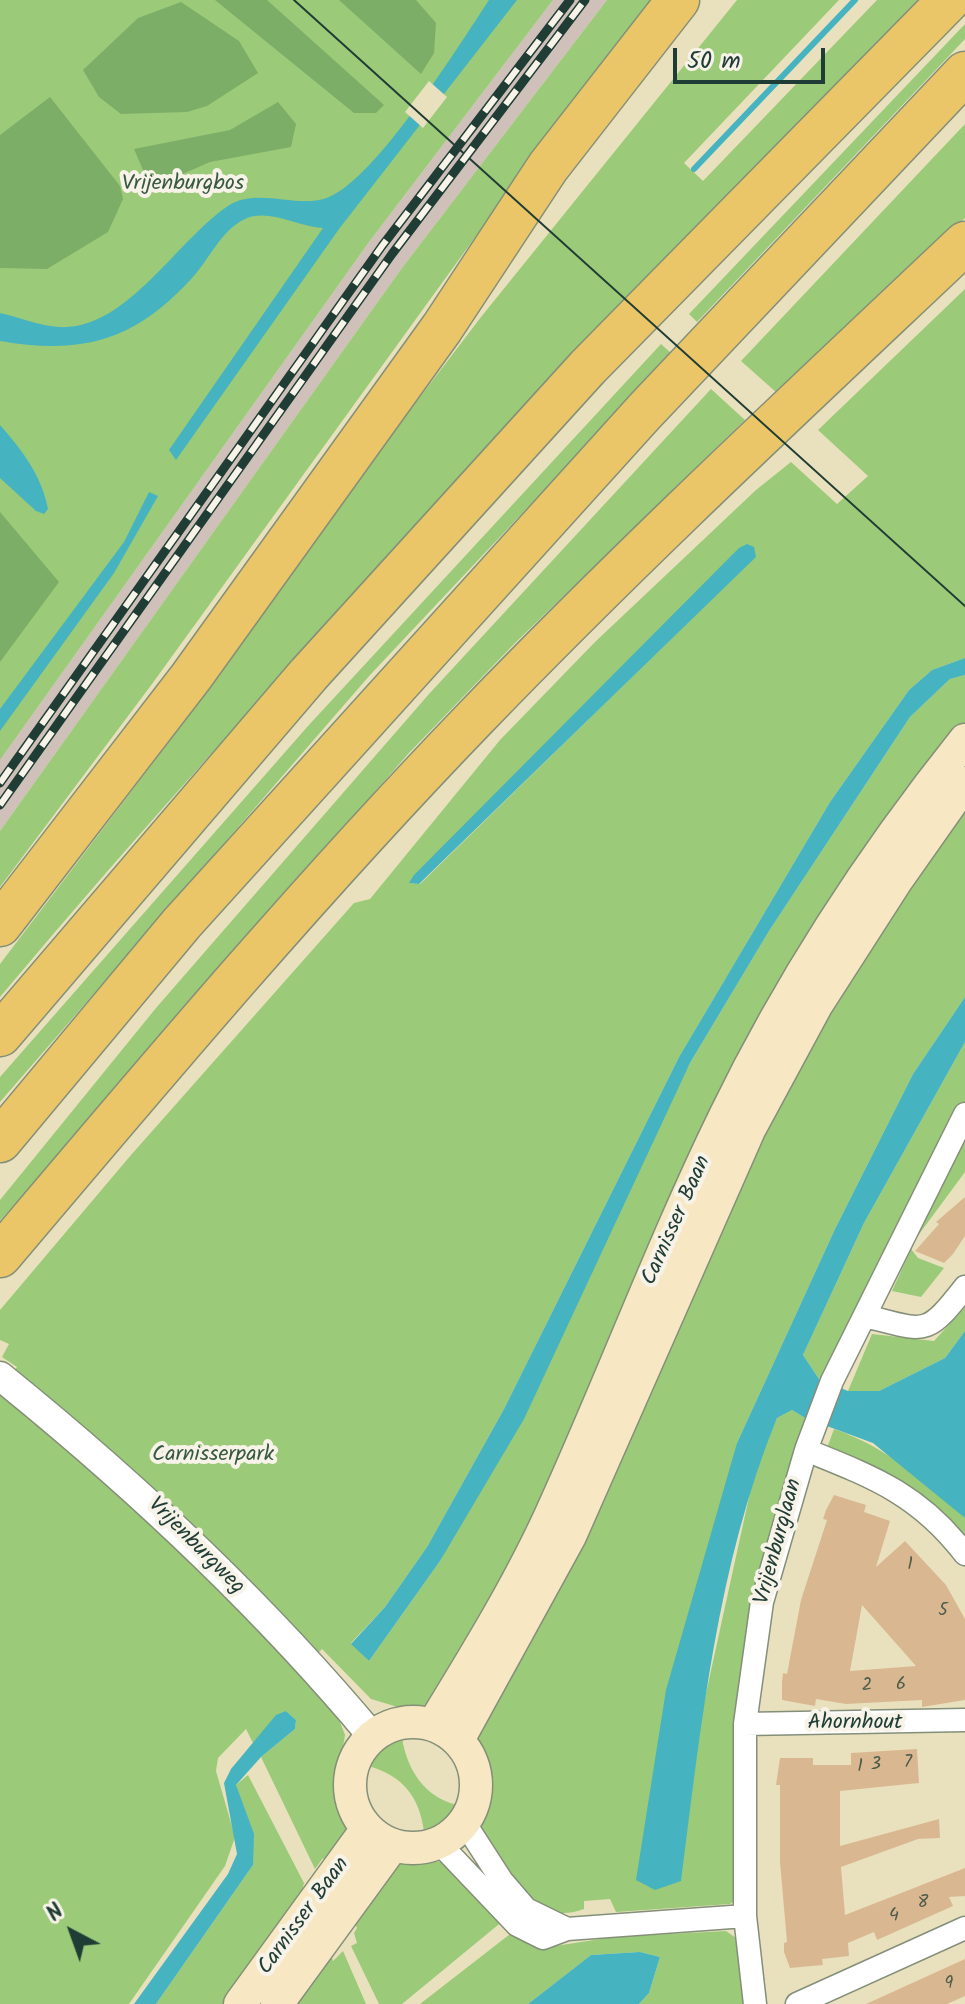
<!DOCTYPE html>
<style>
body{margin:0}
#map{position:relative;width:965px;height:2004px;overflow:hidden;background:#e9e1be;font-family:Kalam,sans-serif}
canvas{display:block}
.north{position:absolute;left:32px;top:1892px;width:80px;height:80px;-webkit-text-stroke:6px #f7f3e8;paint-order:stroke;rotate:319deg;font-size:22px;font-weight:700;line-height:32px;text-align:center;color:#1f3d34}
.north::after{content:'';display:block;margin:auto;width:28px;height:36px;background:#1f3d34;clip-path:polygon(50% 0,100% 100%,50% 72%,0 100%)}
.scale{position:absolute;left:673px;top:48px;width:152px;height:36px;box-sizing:border-box;border:4px solid #1f3d34;border-top:0;padding-left:10px;font-size:24px;line-height:28px;white-space:nowrap;color:#1f3d34;-webkit-text-stroke:6px #f7f3e8;paint-order:stroke}
</style>
<div id="map">
<canvas width="965" height="2004"></canvas>
<div class="north">N</div>
<div class="scale">50 m</div>
</div>
<script>
const context = document.querySelector('canvas').getContext('2d');
context.lineJoin = 'round';
function paint(path, color) {
  context.fillStyle = color;
  context.fill(path, 'evenodd');
}
function trace(path, color, width, dash) {
  context.strokeStyle = color;
  context.lineWidth = width;
  context.lineCap = dash ? 'butt' : 'round';
  context.setLineDash(dash || []);
  context.stroke(path);
}
function write(font, color, halo, rows, align = 'center') {
  context.font = font + ' Kalam,sans-serif';
  context.lineWidth = 8;
  context.setLineDash([]);
  context.textBaseline = 'middle';
  context.strokeStyle = halo;
  context.fillStyle = color;
  for (const [text, x, y, turn = 0] of rows) {
    context.save();
    context.translate(x, y);
    context.rotate((+turn || 0) * Math.PI / 180);
    context.textAlign = isNaN(turn) ? turn : align;
    if (halo) context.strokeText(text, 0, 0);
    context.fillText(text, 0, 0);
    context.restore();
  }
}
paint(new Path2D(`
 M553 0H607L402 268 0 831V760L369 242Z`), '#cfc0ba');
paint(new Path2D(`
 M0 0H553L369 242 0 760Z
 M607 0H660L502 200 152 684 0 887V831L402 268Z
 M737 0H839L684 163 703 181 877 0H922C609 327 291 650 0 997V964L185 721 346 494 481 317Z
 M965 24V39L697 322 689 314Z
 M965 124V218L777 393 741 361Z
 M965 289V658L932 670 909 690 830 802 679 1057 504 1409 427 1547 385 1607 351 1643 369 1661 440 1561 690 1063 769 931 910 717 950 679 965 675V739L433 1704 401 1708 371 1699 322 1649 301 1672 340 1722 345 1735 337 1784 347 1833 330 1873 323 1858 315 1869 261 1757 295 1729 296 1720 286 1711 253 1743 246 1729 218 1758 216 1771 235 1837 225 1866 129 2004H0V1388L17 1367 2 1357 9 1344 0 1340V1310L131 1155 354 903 370 899 500 740 595 642 756 490 791 462 837 504 868 476 818 430ZM756 556 420 884 410 883Z
 M661 344 672 354 370 675 0 1102V1077L308 726Z
 M711 389 745 420 514 644 408 754 0 1221V1200L156 1008 429 694Z
 M965 803V997L913 1074 835 1229 737 1443 703 1707 755 1470 777 1418 792 1410 805 1418C785 1501 756 1583 741 1667 728 1743 735 1823 736 1900L730 1904 616 1912 610 1899 584 1901V1909C532 1929 505 1870 480 1835L488 1781 476 1736 721 1214 824 1016Z
 M965 1042V1103L909 1200 833 1360 819 1379 803 1355 864 1223Z
 M965 1142V1172L917 1237 962 1145Z
 M911 1249 918 1258 944 1268 921 1297 892 1291Z
 M965 1307V1331L945 1358 879 1391H848L872 1334 934 1341Z
 M834 1429C890 1449 922 1479 965 1518V1545L827 1448Z
 M402 1738C407 1769 424 1797 457 1805L442 1824 424 1832C420 1797 402 1775 368 1766L381 1748Z
 M248 1775 304 1883 302 1891 309 1904 231 2004H156L253 1865 236 1785Z
 M403 1860 445 1862 504 1920 402 2004H379L351 1946 357 1943 354 1933 357 1928 350 1914 393 1863Z
 M514 1931 549 1947 613 1937 726 1931 739 1940 750 2004H639L649 1993 660 1957 640 1952 591 1955 528 2004H420Z
 M329 1947 333 1961 343 1951 366 2004H286Z`), '#9bca78');
paint(new Path2D(`
 M215 0H267L384 105 376 113H354Z
 M339 0H416L436 23 434 53 421 74Z
 M181 2 239 41 258 73 207 106 187 112 121 114 99 97 83 70 138 18Z
 M50 97 120 186 123 199 108 232 47 269 0 268V135Z
 M278 102 296 124 291 147 210 162 169 180 154 181 143 170 134 149 230 130Z
 M0 512 59 582 0 662Z`), '#7cae68');
paint(new Path2D(`
 M489 0H517L339 229 176 460 169 450 323 228C299 227 268 208 245 219 221 230 209 260 192 278 135 341 82 355 0 341V313C19 317 40 326 59 327 126 331 177 240 228 206 257 186 299 210 329 197 377 177 458 47 489 0Z
 M0 425C22 450 42 476 48 509L44 514 36 511 0 478Z
 M149 492 158 496 114 573 0 731V709L124 542Z
 M747 544 754 547 756 557 419 884 409 883 414 875 739 548Z
 M965 658V675L950 679 910 717 769 931 690 1063 524 1419 440 1561 369 1661 351 1644 385 1607 427 1547 504 1409 679 1057 830 802 909 690 932 670Z
 M965 997V1042L864 1223 803 1355 819 1379 848 1391H879L945 1358 965 1331V1518L873 1443 805 1418 792 1410 777 1418C717 1564 701 1726 681 1881L655 1890 636 1880 666 1690 737 1443 835 1229 913 1074Z
 M286 1711 296 1720 295 1729 261 1757 236 1785 254 1834 253 1865 156 2004H134L228 1874 237 1854 224 1783 231 1769 276 1715Z
 M640 1952 660 1957 649 1993 639 2004H528L591 1955Z`), '#45b3c0');
paint(new Path2D(`
 M429 81 447 97 423 128 405 112Z`), '#e9e1be');
trace(new Path2D(`
 M694 169 855 0`), '#45b3c0', 6);
paint(new Path2D(`
 M965 1197V1236L953 1254 944 1263 915 1251 939 1224 936 1222Z
 M834 1495 866 1505 864 1512 890 1521 876 1567 905 1541 946 1585 965 1619V1700L922 1707V1700L846 1704 816 1699 815 1706 782 1700V1682L783 1673 787 1674 801 1600 827 1520 823 1519 826 1510ZM862 1605 916 1666 850 1671Z
 M917 1749 919 1783 840 1791V1846L939 1819 940 1838 918 1839 841 1867 845 1915 965 1868V1896L949 1897 953 1906 877 1940 874 1932 848 1943 849 1956 822 1959 823 1965 790 1968 784 1952V1943L787 1942 780 1862V1785H776L780 1758H813V1765H851V1753Z
 M965 1959V1996L947 2004H866Z`), '#d9b891');
const minor = new Path2D(`
 M865 1316C926 1331 925 1338 965 1287
 M806 1450C873 1477 919 1494 965 1554
 M745 1724 965 1720
 M464 1822 502 1881 526 1909 567 1929
 M439 1843 517 1925 543 1938 567 1929 745 1916
 M755 2004 745 1916V1724L762 1602 806 1450 832 1381 965 1114
 M797 2004 965 1928`);
const tertiary = new Path2D(`
 M0 1376C135 1485 261 1603 372 1736`);
const secondary = new Path2D(`
 M350 1785a63 63 0 1 1 126 0a63 63 0 1 1-126 0Z
 M433 1725C477 1653 522 1580 556 1503 614 1375 663 1243 725 1116 789 984 873 855 965 740
 M458 1740 570 1536 749 1130 817 1004 896 881 965 783
 M240 2004 367 1829
 M277 2004 393 1845`);
const motorway = new Path2D(`
 M0 925 191 677 442 328 548 167 678 0
 M0 1035 309 674 588 367 949 0
 M0 1141 182 923 645 411 965 73
 M0 1256C154 1074 309 890 475 718 633 554 800 399 965 243`);
trace(minor, '#848f79', 25);
trace(tertiary, '#848f79', 31);
trace(secondary, '#848f79', 35);
trace(motorway, '#848f79', 45);
trace(minor, '#fff', 22);
trace(tertiary, '#fff', 28);
trace(secondary, '#f7e8c3', 32);
trace(motorway, '#ebc669', 42);
trace(new Path2D(`
 M294 0 965 606`), '#1f3d34', 2);
const rail = new Path2D(`
 M0 783 382 246 570 0
 M0 805 392 254 585 0`);
trace(rail, '#1f3d34', 9);
trace(rail, '#f7f3e8', 6, [18]);
write('18px', '#4e5c4b', null, [
 ["1",910,1566],
 ["5",943,1612],
 ["6",901,1686],
 ["2",867,1687],
 ["7",908,1764],
 ["3",876,1766],
 ["1",860,1768],
 ["8",923,1904],
 ["4",894,1917],
 ["9",949,1985]
]);
write('22px', '#385942', '#f7f3e8', [
 ["Vrijenburgbos",183,185],
 ["Carnisserpark",213,1456]
]);
write('22px', '#1f3d34', '#f7f3e8', [
 ["Carnisser Baan",678,1221,-66],
 ["Vrijenburglaan",780,1542,-75],
 ["Vrijenburgweg",195,1547,45],
 ["Ahornhout",855,1724],
 ["Carnisser Baan",305,1917,-54]
]);
</script>
